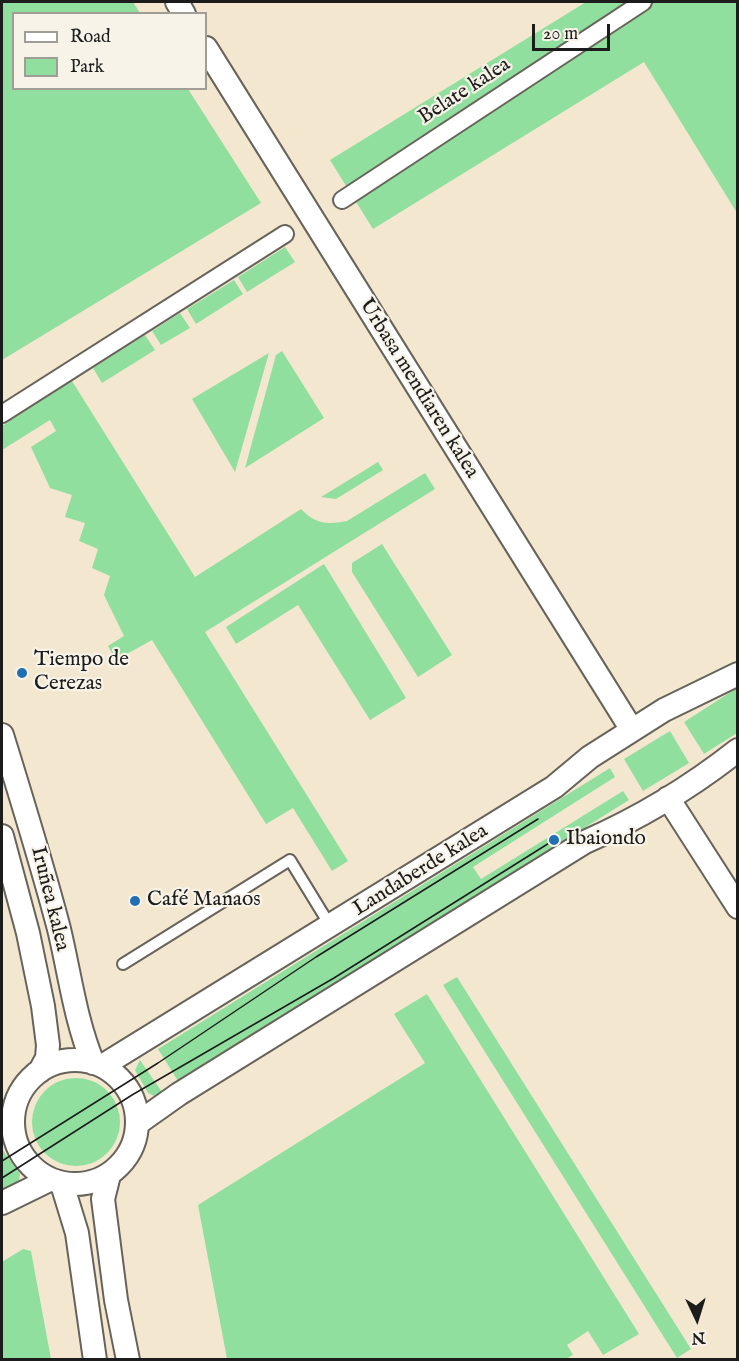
<!DOCTYPE html>
<meta charset="utf-8">
<style>
body{margin:0}
#map{position:relative;width:739px;height:1361px;overflow:hidden;background:#f3e7cf;font-family:"IM FELL English",serif}
canvas{display:block}
.frame{position:absolute;inset:0;border:3px solid #1c1c1c;pointer-events:none}
.legend{position:absolute;left:12px;top:12px;width:195px;height:78px;box-sizing:border-box;background:#f7f3e8;border:2px solid #9f9d96;margin:0;padding:8px 10px;list-style:none;font-size:18px;color:#1c1c1c}
.legend li{display:flex;align-items:center;gap:12px;height:30px}
.legend b{width:30px;border:2px solid #9f9d96}
.north{position:absolute;left:667px;top:1289px;width:60px;height:60px;-webkit-text-stroke:4px #f7f3e8;paint-order:stroke;rotate:176deg;font-size:16px;font-weight:700;line-height:24px;text-align:center;color:#1c1c1c}
.north::after{content:'';display:block;margin:auto;width:21px;height:27px;background:#1c1c1c;clip-path:polygon(50% 0,100% 100%,50% 72%,0 100%)}
.scale{position:absolute;left:532px;top:24px;width:78px;height:27px;box-sizing:border-box;border:3px solid #1c1c1c;border-top:0;padding-left:8px;font-size:18px;line-height:21px;white-space:nowrap;color:#1c1c1c;-webkit-text-stroke:4px #f7f3e8;paint-order:stroke}
</style>
<div id="map">
<canvas width="739" height="1361"></canvas>
<div class="frame"></div>
<ul class="legend">
<li><b style="height:8px;background:#fff"></b>Road</li>
<li><b style="height:16px;background:#91df9e"></b>Park</li>
</ul>
<div class="north">N</div>
<div class="scale">20 m</div>
</div>
<script>
const context = document.querySelector('canvas').getContext('2d');
context.lineJoin = 'round';
function paint(path, color) {
  context.fillStyle = color;
  context.fill(path, 'evenodd');
}
function trace(path, color, width, dash) {
  context.strokeStyle = color;
  context.lineWidth = width;
  context.lineCap = dash ? 'butt' : 'round';
  context.setLineDash(dash || []);
  context.stroke(path);
}
function write(font, color, halo, rows, align = 'center') {
  context.font = font + ' "IM FELL English",serif';
  context.lineWidth = 4.5;
  context.setLineDash([]);
  context.textBaseline = 'middle';
  context.strokeStyle = halo;
  context.fillStyle = color;
  for (const [text, x, y, turn = 0] of rows) {
    context.save();
    context.translate(x, y);
    context.rotate((+turn || 0) * Math.PI / 180);
    context.textAlign = isNaN(turn) ? turn : align;
    if (halo) context.strokeText(text, 0, 0);
    context.fillText(text, 0, 0);
    context.restore();
  }
}
paint(new Path2D(`
 M2 2H133L140 13 14 14V88L188 89 261 203 2 360Z
 M586 2H737V213L644 62 373 229 330 160Z
 M285 247 295 262 247 292 238 277Z
 M234 280 243 294 196 324 187 309Z
 M180 313 190 328 161 345 152 331Z
 M145 335 155 350 102 383 93 368Z
 M282 351 324 418 245 468 276 355Z
 M269 353 235 472 192 399Z
 M72 381 195 577 301 509C315 524 327 525 347 521L425 473 435 489 205 632 348 861 332 871 293 808 266 824 152 640 116 660 108 646 124 636 104 595 110 576 92 568 98 549 79 541 85 523 65 517 72 495 50 488 31 447 56 431 50 420 2 450V426Z
 M378 462 383 470 336 499 321 497Z
 M382 544 452 655 418 677 352 572V563Z
 M324 564 406 698 370 720 298 605 236 644 226 627Z
 M737 688V733L704 754 684 722Z
 M670 731 689 763 643 791 624 759Z
 M610 768 615 777 473 867 481 879 623 791 629 800 178 1081 158 1049Z
 M457 977 691 1349 677 1358 443 985Z
 M427 994 639 1334 603 1355 588 1331 567 1345 573 1355 566 1359H227L198 1205 425 1063 394 1014Z
 M140 1060 162 1092 154 1096 148 1093 135 1070Z
 M32 1122a44 44 0 1 1 88 0a44 44 0 1 1-88 0Z
 M2 1149 20 1174 19 1181 2 1193Z
 M23 1249 31 1251 51 1359H2V1262Z`), '#91df9e');
const service = new Path2D(`
 M123 964 290 860 331 927`);
const pedestrian = new Path2D(`
 M342 200 643 2
 M2 414 285 234`);
const minor = new Path2D(`
 M177 2 184 14
 M206 48 632 730
 M2 735C22 800 42 864 59 929 70 975 75 1019 93 1063
 M668 798 738 907
 M2 836 28 933 43 1006 48 1045 47 1058 40 1071
 M13 1122a62 62 0 1 1 124 0a62 62 0 1 1-124 0Z
 M102 1066 554 787 590 757 664 710 738 674
 M138 1123 179 1094 585 842C640 818 691 787 738 750
 M109 1175 103 1199 116 1300 128 1360
 M62 1184 77 1233 95 1360
 M2 1203 49 1180`);
trace(service, '#67635b', 14);
trace(pedestrian, '#67635b', 20);
trace(minor, '#67635b', 26);
trace(service, '#fff', 10);
trace(pedestrian, '#fff', 16);
trace(minor, '#fff', 22);
trace(new Path2D(`
 M2 1161 158 1063 316 957 538 819
 M2 1178 132 1095 334 978 554 840`), '#1c1c1c', 1.5);
for (const [x, y, r, color] of [
 [22,673,6,"#1f6fb2"],
 [554,840,6,"#1f6fb2"],
 [135,901,6,"#1f6fb2"]
]) {
  const dot = new Path2D();
  dot.arc(x, y, r, 0, 2 * Math.PI);
  context.fillStyle = color;
  context.fill(dot);
  trace(dot, '#f7f3e8', 2);
}
write('21px', '#1c1c1c', '#f7f3e8', [
 ["Belate kalea",465,92,-33],
 ["Urbasa mendiaren kalea",418,389,58],
 ["Landaberde kalea",421,871,-32],
 ["Iruñea kalea",49,899,76]
]);
write('21px', '#1c1c1c', '#f7f3e8', [
 ["Tiempo de",34,661],
 ["Cerezas",34,685],
 ["Ibaiondo",566,840],
 ["Café Manaos",147,901]
], 'left');
</script>
